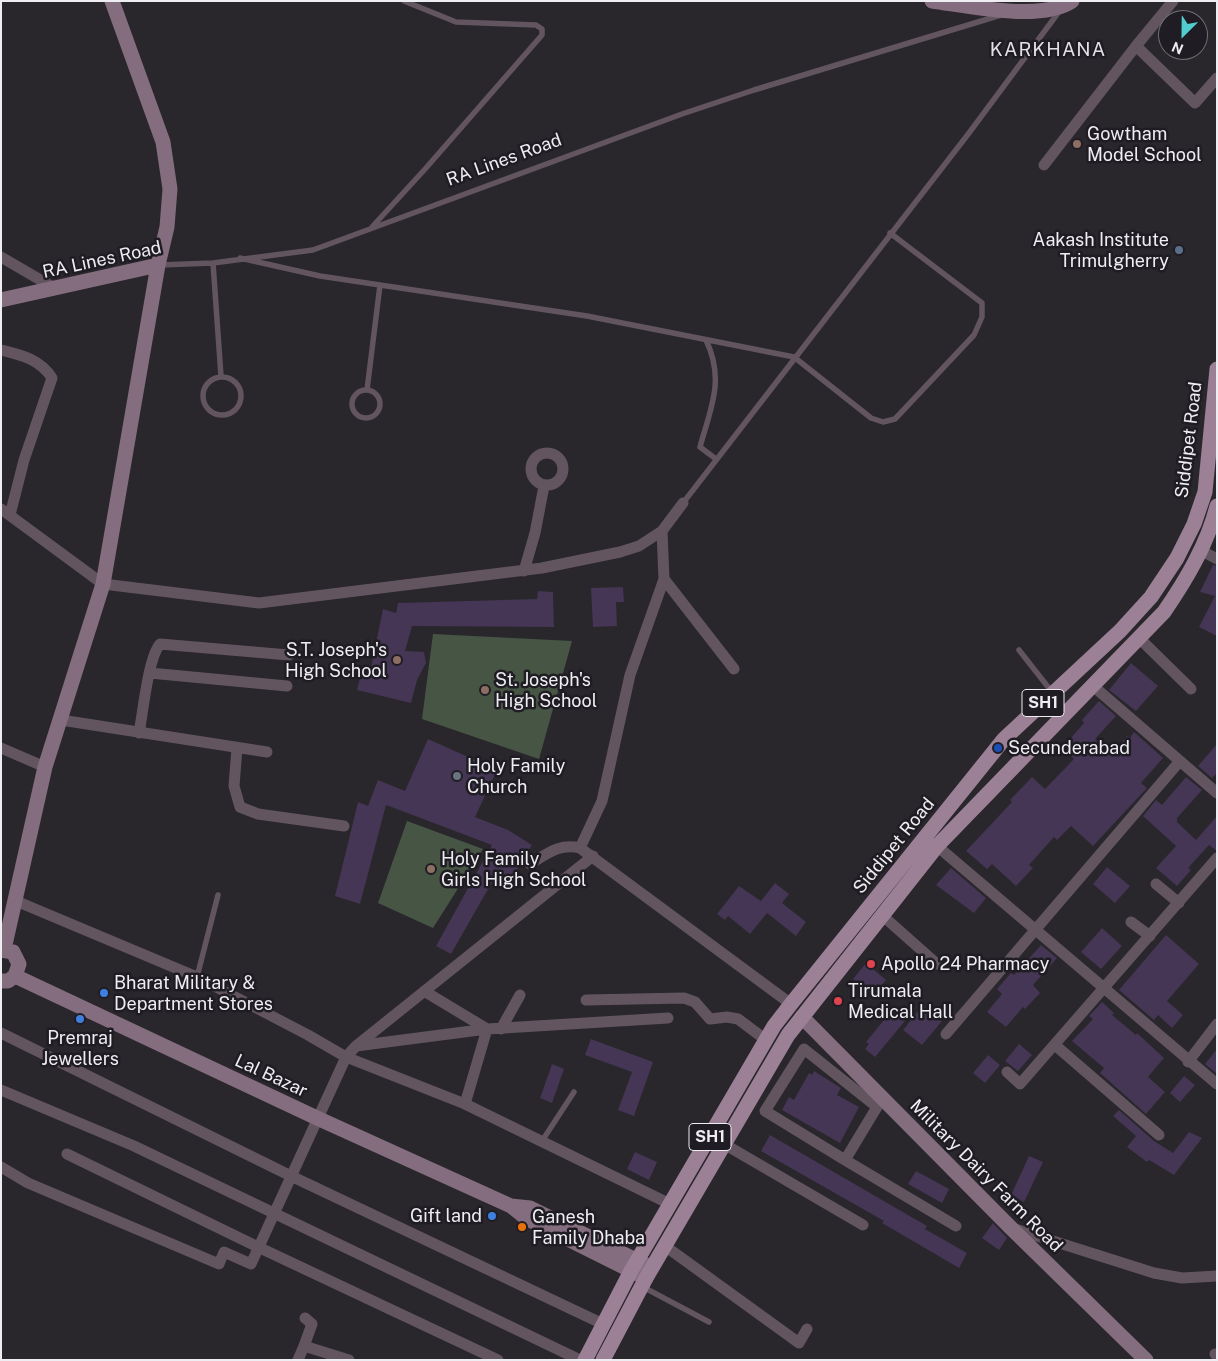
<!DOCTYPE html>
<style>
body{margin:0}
#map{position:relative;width:1218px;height:1361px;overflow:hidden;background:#29262c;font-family:"Public Sans",sans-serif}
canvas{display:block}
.frame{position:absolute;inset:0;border:2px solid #eeedf1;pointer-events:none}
.north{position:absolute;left:1158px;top:10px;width:50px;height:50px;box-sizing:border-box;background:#1f1d23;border:1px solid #727075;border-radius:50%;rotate:203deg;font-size:14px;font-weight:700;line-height:20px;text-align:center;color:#eeedf1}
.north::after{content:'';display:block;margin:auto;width:18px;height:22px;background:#52cdcf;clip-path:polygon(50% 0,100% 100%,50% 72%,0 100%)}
</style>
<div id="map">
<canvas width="1218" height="1361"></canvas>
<div class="frame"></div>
<div class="north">N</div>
</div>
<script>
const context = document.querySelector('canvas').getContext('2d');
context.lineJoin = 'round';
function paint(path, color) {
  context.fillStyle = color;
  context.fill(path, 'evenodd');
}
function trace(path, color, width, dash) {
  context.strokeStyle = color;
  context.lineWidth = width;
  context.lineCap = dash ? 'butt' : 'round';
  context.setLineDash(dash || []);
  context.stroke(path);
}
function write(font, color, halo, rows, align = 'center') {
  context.font = font + ' "Public Sans",sans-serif';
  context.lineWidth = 5;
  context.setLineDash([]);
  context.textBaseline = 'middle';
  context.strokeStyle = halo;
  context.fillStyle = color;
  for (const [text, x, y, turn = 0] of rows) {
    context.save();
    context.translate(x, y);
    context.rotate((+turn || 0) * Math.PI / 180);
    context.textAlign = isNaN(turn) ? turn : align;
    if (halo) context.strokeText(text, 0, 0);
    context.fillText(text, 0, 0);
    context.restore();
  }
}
paint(new Path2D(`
 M433 634 572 641 539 759 422 719Z
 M407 821 483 849 433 928 378 903Z`), '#475644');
paint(new Path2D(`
 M1213 565 1217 566V636L1199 627 1215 596 1200 592Z
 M623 587 624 602H616L617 626 593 627 591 588Z
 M538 591 553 592 554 627 412 626 405 651 424 652 426 663 417 680 411 703 357 690 362 671 370 672 383 609 396 613 398 603 537 599Z
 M1131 663 1158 686 1136 711 1109 690Z
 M1099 701 1116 716 1095 739 1111 754 1127 736 1130 738 1134 732 1163 758 1141 783 1147 788 1093 846 1071 826 1057 840 1054 837 1029 865 1033 868 1016 886 992 864 987 869 966 851 1012 802 1010 800 1032 777 1045 789 1074 759 1062 748 1084 723 1082 720Z
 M428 739 497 770 475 817 508 830 532 845 509 883 495 877 451 954 436 946 492 845 386 805 360 904 335 896 358 802 368 806 378 780 405 791Z
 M1217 744V773L1212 778 1198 766Z
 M1186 777 1202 790 1177 818V822L1196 840 1217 816V851L1209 845 1188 868 1191 870 1177 886 1156 868 1176 846 1143 816 1156 800 1162 805Z
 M1107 867 1130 886 1115 903 1093 884Z
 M951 868 986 898 974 913 936 885Z
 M775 883 789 894 782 903 806 922 796 936 767 913 750 934 728 916 725 920 717 914 739 886 761 901Z
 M1102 928 1122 946 1101 969 1081 952Z
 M1166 935 1199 964 1167 1001 1183 1015 1172 1028 1158 1015 1154 1020 1119 990Z
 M1041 945 1057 958 1033 985 1040 993 1025 1009 1023 1007 1006 1027 987 1012 1002 994 997 989 1011 973 1014 975Z
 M866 963 886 980 873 995 853 979Z
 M1102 1002 1114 1013 1112 1015 1136 1035 1137 1033 1164 1058 1148 1077 1165 1092 1146 1114 1100 1073 1104 1068 1072 1041 1093 1019 1089 1016Z
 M923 1005 942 1021 922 1045 903 1030Z
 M892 1010 905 1021 875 1057 865 1049 869 1044 866 1042Z
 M591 1039 653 1062 634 1116 618 1110 632 1072 585 1055Z
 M1019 1044 1032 1055 1018 1071 1005 1061Z
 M1217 1049V1074L1205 1064Z
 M988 1055 1000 1065 985 1083 973 1073Z
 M552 1064 564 1069 552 1103 540 1098Z
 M814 1071 841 1088 837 1095 859 1107 840 1143 782 1110 789 1097 794 1100 809 1073 812 1075Z
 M1184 1076 1195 1085 1180 1102 1170 1093Z
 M1119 1110 1154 1141 1173 1153 1189 1132 1202 1138 1174 1175 1149 1160 1147 1162 1127 1147 1136 1136 1113 1116Z
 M770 1135 927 1226 925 1229 967 1253 959 1268 882 1223 884 1221 761 1151Z
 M635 1152 657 1162 649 1180 627 1169Z
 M1029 1156 1043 1162 1024 1202 1011 1195Z
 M916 1171 949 1189 942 1203 908 1184Z
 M993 1223 1007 1238 999 1250 982 1238Z`), '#443654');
trace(new Path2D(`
 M372 227 426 168 542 35V29L536 25 456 22 404 1
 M240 258 320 276 587 316 794 357 871 418 883 422 895 419 974 335 982 317V303L890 233
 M213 263 221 376
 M160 265 213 263 313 250 682 114 754 90 1001 15
 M706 340C725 380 711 407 700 447L716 459
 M203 396a19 19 0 1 1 38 0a19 19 0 1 1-38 0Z
 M352 404a14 14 0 1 1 28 0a14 14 0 1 1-28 0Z
 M367 390 380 285
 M683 503 969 133 1061 9
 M1019 650 1052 692
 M197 977 218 895
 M542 1141 574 1092
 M643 1287 709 1322`), '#62555f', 5.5);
trace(new Path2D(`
 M1136 46 1173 1
 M1044 165 1136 46 1195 103 1217 78
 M1 257 56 289
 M1 350C21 355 40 359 52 378L24 460 10 515
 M531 469a16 16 0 1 1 32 0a16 16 0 1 1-32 0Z
 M1 509 103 584 259 603 542 568 620 552 639 546 662 531 683 503
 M662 531 664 579 734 669
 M1200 550 1217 559
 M524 571 535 533 544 486
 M1139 638 1191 689
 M150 673 287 686
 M1092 685 1217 793
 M61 720 267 752
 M139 733C143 713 148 658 160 644L289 655
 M1 748 45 767
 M237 748 234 786 240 807 258 814 344 826
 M937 846 1217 1084
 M580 848 602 801 630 675 664 579
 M530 864C547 854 559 843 580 848L791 1004
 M1156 884 1179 903
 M16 901 197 977 308 1035 346 1057 465 1104 670 1204
 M883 916 937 964
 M1131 922 1150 936
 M424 991 487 1029 668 1018
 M586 1000 684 998 695 1002 710 1019 727 1017 738 1019 766 1040
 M501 1029 520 995
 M1 1033 291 1176 603 1324
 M946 1034 1180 761
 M1055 1045 1159 1135
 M356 1046 487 1029 465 1104
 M1188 1062 1217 1024
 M1007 1072 1020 1084 1217 858
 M1 1090 134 1146 580 1360
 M880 1102 845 1160 956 1226
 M724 1144 863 1225
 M67 1154 258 1247 498 1360
 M845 1160 765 1111 804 1049 877 1107
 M1 1167 28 1183 219 1264 224 1252 251 1264 346 1057 356 1046 593 856
 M1012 1228 1154 1273 1182 1278 1217 1276
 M665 1246 799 1343 807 1329
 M304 1346 312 1324 305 1318
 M1215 1354 1217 1356
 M298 1360 304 1346 349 1360`), '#62555f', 11);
trace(new Path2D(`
 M932 1C969 6 1041 22 1072 1
 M1 300 158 265
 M4 949 45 767 103 584 158 265 167 227 170 189 163 142 112 1
 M1 950 13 952 19 964 15 976 8 981H1
 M15 976 317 1118 511 1206 526 1218 646 1278
 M802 1017 1010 1227 1146 1360
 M511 1206 530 1208 648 1266`), '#836d7e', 15);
trace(new Path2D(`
 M585 1360 631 1271 774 1026 791 1004 1004 739 1120 631 1151 597 1177 558 1194 524 1205 492 1217 369
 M603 1360 646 1278 788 1035 937 846 1164 612C1186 580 1207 545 1217 506`), '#9c8096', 15);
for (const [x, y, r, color] of [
 [1077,144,5,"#8d6e63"],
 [1179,250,5,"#5c6f8a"],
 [397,660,5,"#8d6e63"],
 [485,690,5,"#8d6e63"],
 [998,748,5,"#1a4fb4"],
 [457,776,5,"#6b7280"],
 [431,869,5,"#8d6e63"],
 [871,964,5,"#e0444e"],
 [104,993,5,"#3f7fe0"],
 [838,1001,5,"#e0444e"],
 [80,1019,5,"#3f7fe0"],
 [492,1216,5,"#3f7fe0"],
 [522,1227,5,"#e8710a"]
]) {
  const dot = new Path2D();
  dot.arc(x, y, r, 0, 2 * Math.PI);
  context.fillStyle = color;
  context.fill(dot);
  trace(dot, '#1f1d23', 2);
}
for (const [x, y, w] of [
 [1043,703,42],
 [710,1137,42]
]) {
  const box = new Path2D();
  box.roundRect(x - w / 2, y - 13.5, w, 27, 4);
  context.fillStyle = '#1f1d23';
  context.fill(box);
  trace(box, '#eeedf1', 1);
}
write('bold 16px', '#eeedf1', null, [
 ["SH1",1043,703],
 ["SH1",710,1137]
]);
write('18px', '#eeedf1', '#1f1d23', [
 ["Gowtham",1087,134],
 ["Model School",1087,155],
 ["Aakash Institute",1169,240,"right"],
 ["Trimulgherry",1169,261,"right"],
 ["S.T. Joseph's",387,650,"right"],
 ["High School",387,671,"right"],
 ["St. Joseph's",495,680],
 ["High School",495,701],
 ["Secunderabad",1008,748],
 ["Holy Family",467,766],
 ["Church",467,787],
 ["Holy Family",441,859],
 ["Girls High School",441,880],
 ["Apollo 24 Pharmacy",881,964],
 ["Bharat Military &",114,983],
 ["Department Stores",114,1004],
 ["Tirumala",848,991],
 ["Medical Hall",848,1012],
 ["Premraj",80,1038,"center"],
 ["Jewellers",80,1059,"center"],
 ["Gift land",482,1216,"right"],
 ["Ganesh",532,1217],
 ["Family Dhaba",532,1238]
], 'left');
write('18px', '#eeedf1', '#1f1d23', [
 ["RA Lines Road",504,160,-20],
 ["RA Lines Road",102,260,-12],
 ["Siddipet Road",1189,440,-83],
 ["Siddipet Road",894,846,-51],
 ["Lal Bazar",271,1076,25],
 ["Military Dairy Farm Road",986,1176,45]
]);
context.letterSpacing = '1px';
write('19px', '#e4e0e8', '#1f1d23', [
 ["KARKHANA",1048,50]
]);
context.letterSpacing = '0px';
</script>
